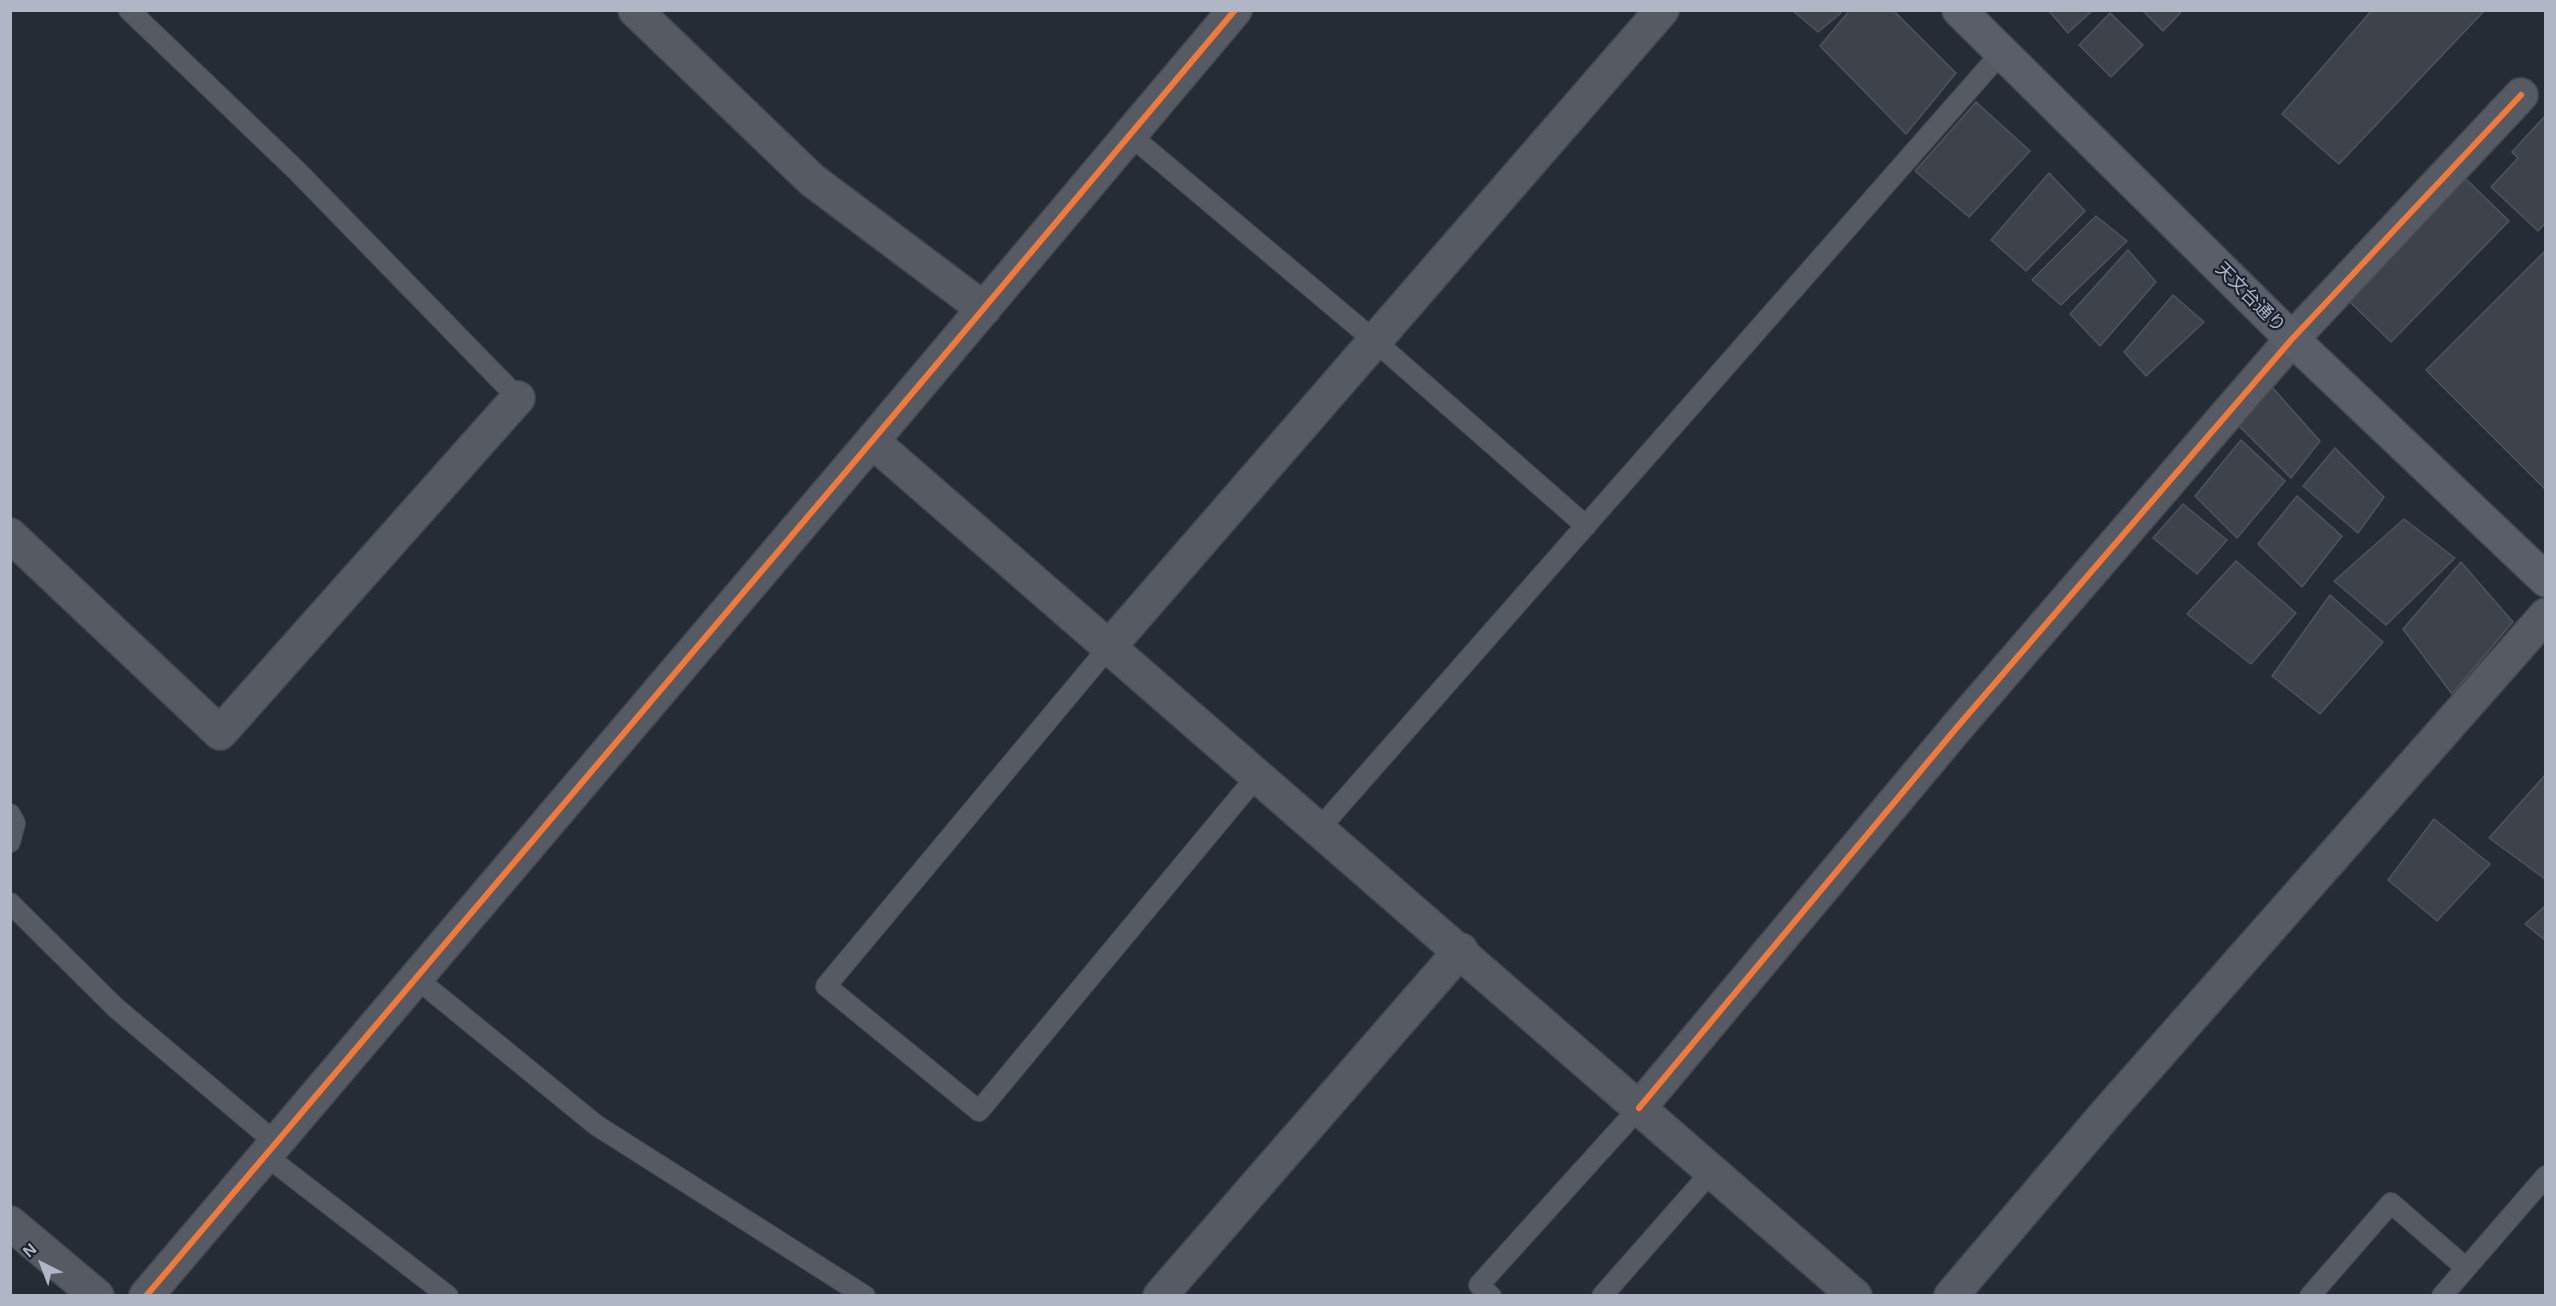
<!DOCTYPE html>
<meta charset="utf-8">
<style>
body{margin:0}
#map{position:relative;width:2556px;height:1306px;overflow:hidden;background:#262c35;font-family:Arial,sans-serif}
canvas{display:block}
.frame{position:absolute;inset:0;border:12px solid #afb7c7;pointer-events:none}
.north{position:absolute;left:12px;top:1234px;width:60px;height:60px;-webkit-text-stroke:4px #1a2230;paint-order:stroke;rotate:318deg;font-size:16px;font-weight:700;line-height:24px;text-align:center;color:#afb7c7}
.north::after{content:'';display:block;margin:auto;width:21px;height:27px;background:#afb7c7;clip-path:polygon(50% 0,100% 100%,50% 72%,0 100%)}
</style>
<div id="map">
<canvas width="2556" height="1306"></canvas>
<div class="frame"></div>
<div class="north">N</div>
</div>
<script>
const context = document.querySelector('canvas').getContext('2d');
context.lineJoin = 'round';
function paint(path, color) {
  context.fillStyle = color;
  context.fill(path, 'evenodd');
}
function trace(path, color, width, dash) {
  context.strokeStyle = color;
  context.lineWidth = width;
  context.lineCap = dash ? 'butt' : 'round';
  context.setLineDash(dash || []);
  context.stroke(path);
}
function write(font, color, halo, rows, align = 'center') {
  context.font = font + ' Arial,"Noto Sans JP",sans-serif';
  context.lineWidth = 4.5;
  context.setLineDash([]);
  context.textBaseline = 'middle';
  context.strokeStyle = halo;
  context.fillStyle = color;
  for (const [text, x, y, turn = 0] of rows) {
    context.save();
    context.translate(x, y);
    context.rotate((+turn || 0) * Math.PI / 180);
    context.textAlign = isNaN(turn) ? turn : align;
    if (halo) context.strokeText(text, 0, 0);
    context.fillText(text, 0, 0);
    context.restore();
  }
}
const building = new Path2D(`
 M1792 10H1838L1841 13 1818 32Z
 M1850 10H1893L1956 73 1906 134 1820 46Z
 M2048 10H2093L2068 33Z
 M2142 10H2183L2163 31Z
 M2372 10H2485L2339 164 2282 114Z
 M2110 13 2143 45 2111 77 2079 45Z
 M1976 102 2030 151 1969 217 1915 171Z
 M2545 116 2546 222 2538 231 2491 187 2518 158 2512 152Z
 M2049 173 2085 211 2026 271 1991 240Z
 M2466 179 2509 221 2391 342 2347 299Z
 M2096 216 2127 241 2061 305 2032 280Z
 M2128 250 2156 282 2100 346 2070 314Z
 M2546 250V490L2426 370Z
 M2173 295 2204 322 2146 376 2124 352Z
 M2271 386 2320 441 2291 478 2239 426Z
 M2241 440 2285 481 2237 538 2195 496Z
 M2335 448 2384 497 2358 533 2303 486Z
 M2297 496 2342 536 2302 587 2258 544Z
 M2183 504 2227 540 2197 574 2153 538Z
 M2404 519 2455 558 2386 625 2334 581Z
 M2236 561 2296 613 2251 664 2187 614Z
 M2461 562 2513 622 2452 694 2403 629Z
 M2330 595 2383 642 2320 714 2272 676Z
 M2546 774V878L2545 879 2489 838Z
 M2434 819 2490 864 2437 921 2388 880Z
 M2546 905V941L2525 924Z`);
paint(building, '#3e424b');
trace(building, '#4e545d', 1.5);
const lane = new Path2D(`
 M129 10 297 171 518 398
 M1130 135 1376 342 1586 526
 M1109 647 826 986 979 1111 1257 776
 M10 814 15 823 10 842
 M1319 829 2002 52
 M10 903 116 1008 276 1143
 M416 978 596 1125 865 1296
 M265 1155 448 1296
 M1491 1296 1479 1285 1639 1108
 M1602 1296 1712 1171
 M2310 1296 2391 1203 2466 1268
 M2442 1296 2546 1176`);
const street = new Path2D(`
 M635 10 812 180 984 309
 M872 441 1855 1296
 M10 535 220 733 518 398
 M1109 647 1662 10
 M1639 1108 1958 726 2292 339 2521 95
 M10 1223 97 1296
 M146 1296 872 441 1235 10
 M1160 1296 1461 950
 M1951 1296 2104 1116 2546 615`);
const secondary = new Path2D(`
 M1959 10 2292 339 2546 580`);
trace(lane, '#444850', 22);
trace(street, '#444850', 36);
trace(secondary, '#444850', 36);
trace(lane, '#565b63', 20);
trace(street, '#565b63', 33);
trace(secondary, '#5a5e68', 33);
trace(new Path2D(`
 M1639 1108 1958 726 2292 339 2521 95
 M146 1296 872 441 1235 10`), '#f17a3a', 6);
write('18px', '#afb7c7', '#1a2230', [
 ["天文台通り",2250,298,45]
]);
</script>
